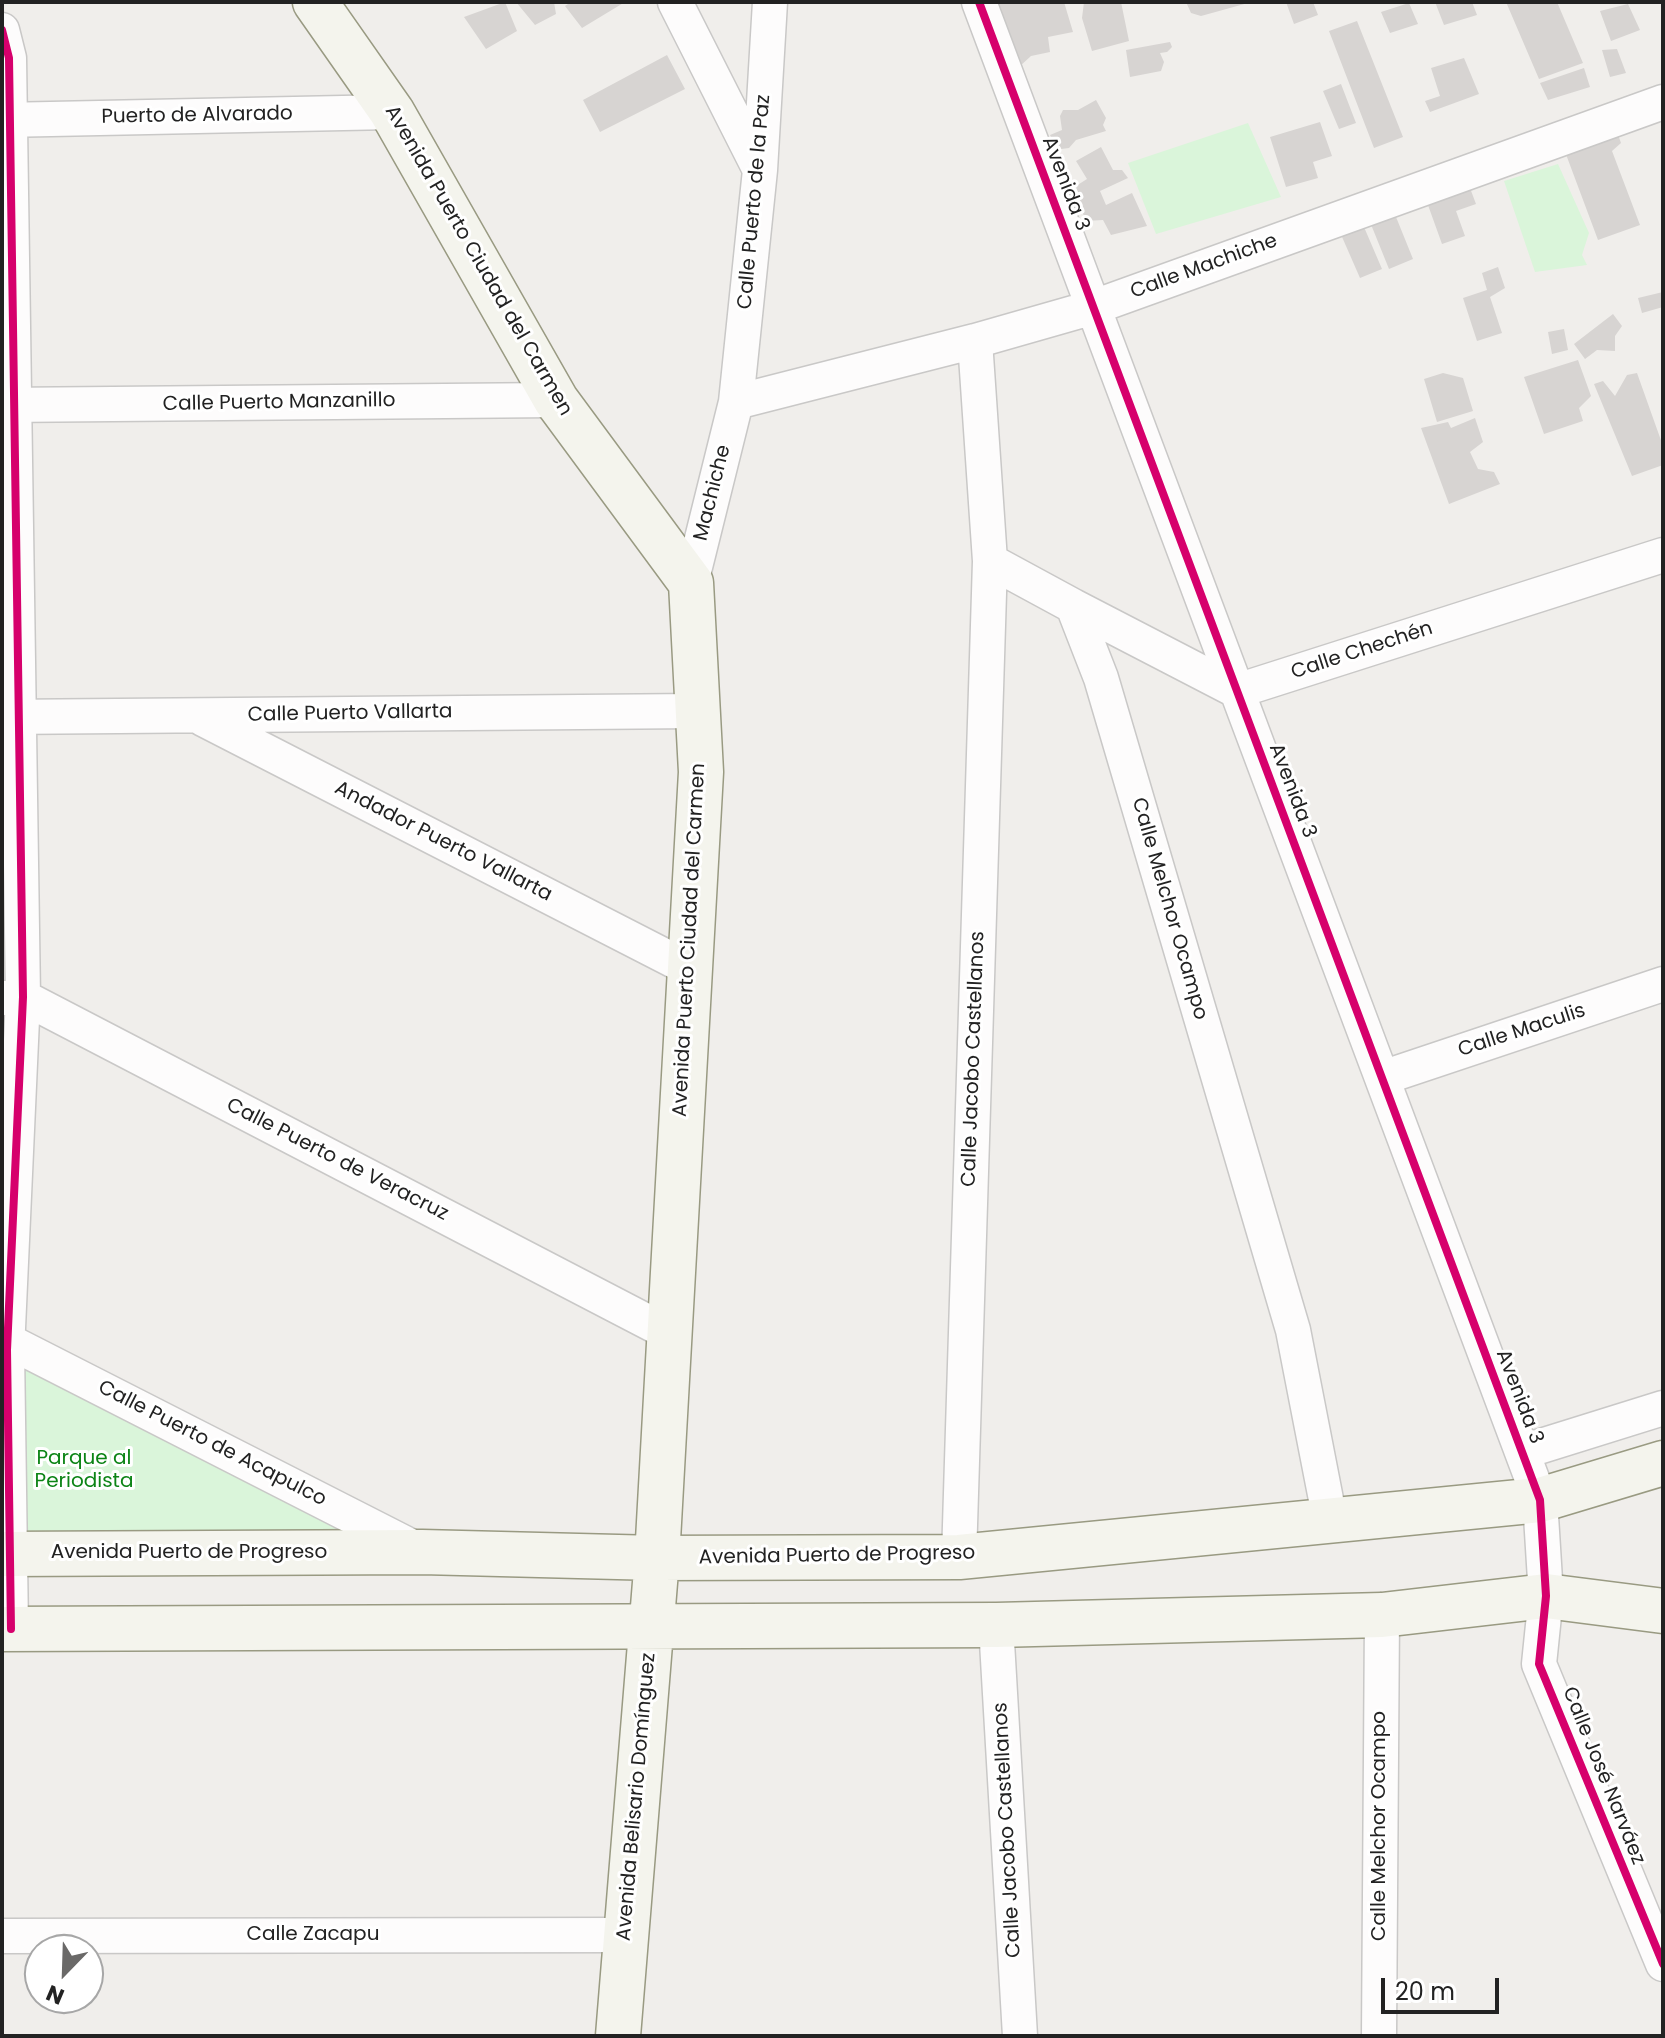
<!DOCTYPE html>
<meta charset="utf-8">
<style>
body{margin:0}
#map{position:relative;width:1665px;height:2038px;overflow:hidden;background:#f0eeeb;font-family:Poppins,sans-serif}
canvas{display:block}
.frame{position:absolute;inset:0;border:4px solid #222;pointer-events:none}
.north{position:absolute;left:24px;top:1934px;width:80px;height:80px;box-sizing:border-box;background:#fff;border:2px solid #a7a7a7;border-radius:50%;rotate:203deg;font-size:22px;font-weight:700;line-height:32px;text-align:center;color:#222}
.north::after{content:'';display:block;margin:auto;width:28px;height:36px;background:#6a6968;clip-path:polygon(50% 0,100% 100%,50% 72%,0 100%)}
.scale{position:absolute;left:1381px;top:1978px;width:118px;height:36px;box-sizing:border-box;border:4px solid #222;border-top:0;padding-left:10px;font-size:24px;line-height:28px;white-space:nowrap;color:#222;-webkit-text-stroke:6px #fff;paint-order:stroke}
</style>
<div id="map">
<canvas width="1665" height="2038"></canvas>
<div class="frame"></div>
<div class="north">N</div>
<div class="scale">20 m</div>
</div>
<script>
const context = document.querySelector('canvas').getContext('2d');
context.lineJoin = 'round';
function paint(path, color) {
  context.fillStyle = color;
  context.fill(path, 'evenodd');
}
function trace(path, color, width, dash) {
  context.strokeStyle = color;
  context.lineWidth = width;
  context.lineCap = dash ? 'butt' : 'round';
  context.setLineDash(dash || []);
  context.stroke(path);
}
function write(font, color, halo, rows, align = 'center') {
  context.font = font + ' Poppins,sans-serif';
  context.lineWidth = 6;
  context.setLineDash([]);
  context.textBaseline = 'middle';
  context.strokeStyle = halo;
  context.fillStyle = color;
  for (const [text, x, y, turn = 0] of rows) {
    context.save();
    context.translate(x, y);
    context.rotate((+turn || 0) * Math.PI / 180);
    context.textAlign = isNaN(turn) ? turn : align;
    if (halo) context.strokeText(text, 0, 0);
    context.fillText(text, 0, 0);
    context.restore();
  }
}
paint(new Path2D(`
 M1248 123 1281 197 1156 234 1128 163Z
 M1558 164 1589 233 1582 255 1587 265 1535 272 1504 181Z
 M18 1357 371 1542H12Z`), '#daf5da');
paint(new Path2D(`
 M505 2 517 31 486 49 464 17Z
 M516 2H554L556 14 535 25Z
 M571 2H625L582 28 565 6Z
 M997 2H1064L1073 32 1048 37 1050 52 1031 56 1019 67Z
 M1084 2H1121L1129 41 1092 51 1082 18Z
 M1186 2H1248V3L1201 16 1191 13Z
 M1286 2H1313L1318 15 1294 24Z
 M1435 2H1472L1477 15 1444 25Z
 M1506 2H1557L1583 63 1539 79Z
 M1409 3 1418 24 1390 33 1381 12Z
 M1628 4 1640 30 1611 41 1600 11Z
 M1357 21 1403 137 1374 148 1329 31Z
 M1170 42 1172 47 1167 52 1160 53 1164 62 1161 71 1130 77 1126 50Z
 M1617 49 1626 73 1610 77 1602 50Z
 M667 55 685 89 600 132 583 100Z
 M1464 58 1479 94 1430 112 1425 101 1440 96 1431 68Z
 M1584 68 1590 87 1548 100 1540 83Z
 M1341 84 1356 123 1339 129 1323 91Z
 M1096 100 1106 118 1103 125 1106 131 1076 140 1069 148 1061 149 1055 145 1050 135 1062 130 1060 116 1063 110H1078Z
 M1320 122 1332 156 1313 162 1318 178 1286 187 1270 137Z
 M1616 129 1621 143 1612 151 1640 225 1598 240 1564 149Z
 M1101 147 1113 170H1122L1128 178 1100 191 1106 205 1132 193 1147 226 1111 235 1103 220 1085 221 1076 186 1087 179 1076 161Z
 M1467 180 1476 204 1456 211 1465 236 1442 244 1424 194Z
 M1394 212 1413 259 1389 269 1370 222Z
 M1361 220 1382 269 1360 278 1339 230Z
 M1498 267 1505 288 1490 297 1502 333 1477 341 1463 298 1487 290 1482 273Z
 M1663 292V307L1642 313 1638 298Z
 M1613 314 1622 326 1615 336V351L1597 350 1585 359 1574 344Z
 M1564 329 1568 350 1552 354 1548 332Z
 M1578 360 1591 396 1579 408 1583 421 1544 434 1524 377Z
 M1443 373 1463 378 1473 411 1437 422 1424 379Z
 M1637 373 1663 446V465L1632 476 1594 384 1603 381 1615 396 1627 375Z
 M1475 418 1483 442 1470 452 1478 469 1494 472 1500 484 1449 504 1421 428 1448 422 1451 428Z`), '#d7d4d2');
const street = new Path2D(`
 M675 2 758 166
 M979 2 1540 1500 1546 1596 1539 1664 1663 1964
 M2 30 9 58 23 997 7 1350 11 1629
 M2 120 392 112
 M736 402 975 341 1094 307 1663 102
 M2 405 556 400
 M990 561 1073 606 1101 678 1293 1330 1330 1520
 M691 583 736 402 760 170 770 2
 M1073 606 1237 691 1663 555
 M2 717 697 711
 M203 719 690 969
 M4 998 23 997 669 1333
 M1382 1078 1663 984
 M2 1338 418 1550
 M1522 1452 1663 1408
 M959 1557 990 561 975 341
 M996 1625 1020 2036
 M2 1936 625 1935
 M1379 2036 1382 1615`);
const secondary = new Path2D(`
 M315 2 392 112 556 400 691 583 701 772 657 1558 618 2036
 M2 1554 422 1552 657 1558 959 1557 1540 1500 1663 1463
 M2 1629 996 1625 1382 1615 1546 1596 1663 1611`);
trace(street, '#c9c8c7', 37);
trace(secondary, '#999a82', 47);
trace(street, '#fdfcfc', 34);
trace(secondary, '#f4f4ed', 44);
trace(new Path2D(`
 M979 2 1540 1500 1546 1596 1539 1664 1663 1964
 M2 30 9 58 23 997 7 1350 11 1629`), '#d6006c', 8);
write('20px', '#222', '#fff', [
 ["Puerto de Alvarado",197,116,-1],
 ["Avenida 3",1065,184,69],
 ["Calle Puerto de la Paz",755,202,-85],
 ["Avenida Puerto Ciudad del Carmen",478,261,60],
 ["Calle Machiche",1204,267,-20],
 ["Calle Puerto Manzanillo",279,403,-1],
 ["Machiche",713,493,-76],
 ["Calle Chechén",1362,651,-18],
 ["Calle Puerto Vallarta",350,714,-1],
 ["Avenida 3",1292,791,69],
 ["Andador Puerto Vallarta",443,842,27],
 ["Calle Melchor Ocampo",1169,909,74],
 ["Avenida Puerto Ciudad del Carmen",690,940,-87],
 ["Calle Maculis",1522,1031,-18],
 ["Calle Jacobo Castellanos",974,1059,-88],
 ["Calle Puerto de Veracruz",337,1160,27],
 ["Avenida 3",1519,1397,69],
 ["Calle Puerto de Acapulco",212,1444,27],
 ["Avenida Puerto de Progreso",189,1553],
 ["Avenida Puerto de Progreso",837,1556,-1],
 ["Calle José Narváez",1603,1776,68],
 ["Avenida Belisario Domínguez",637,1797,-85],
 ["Calle Melchor Ocampo",1380,1826,-90],
 ["Calle Jacobo Castellanos",1008,1830,-93],
 ["Calle Zacapu",313,1935]
]);
write('20px', '#0c8416', '#fff', [
 ["Parque al",84,1459],
 ["Periodista",84,1482]
]);
</script>
